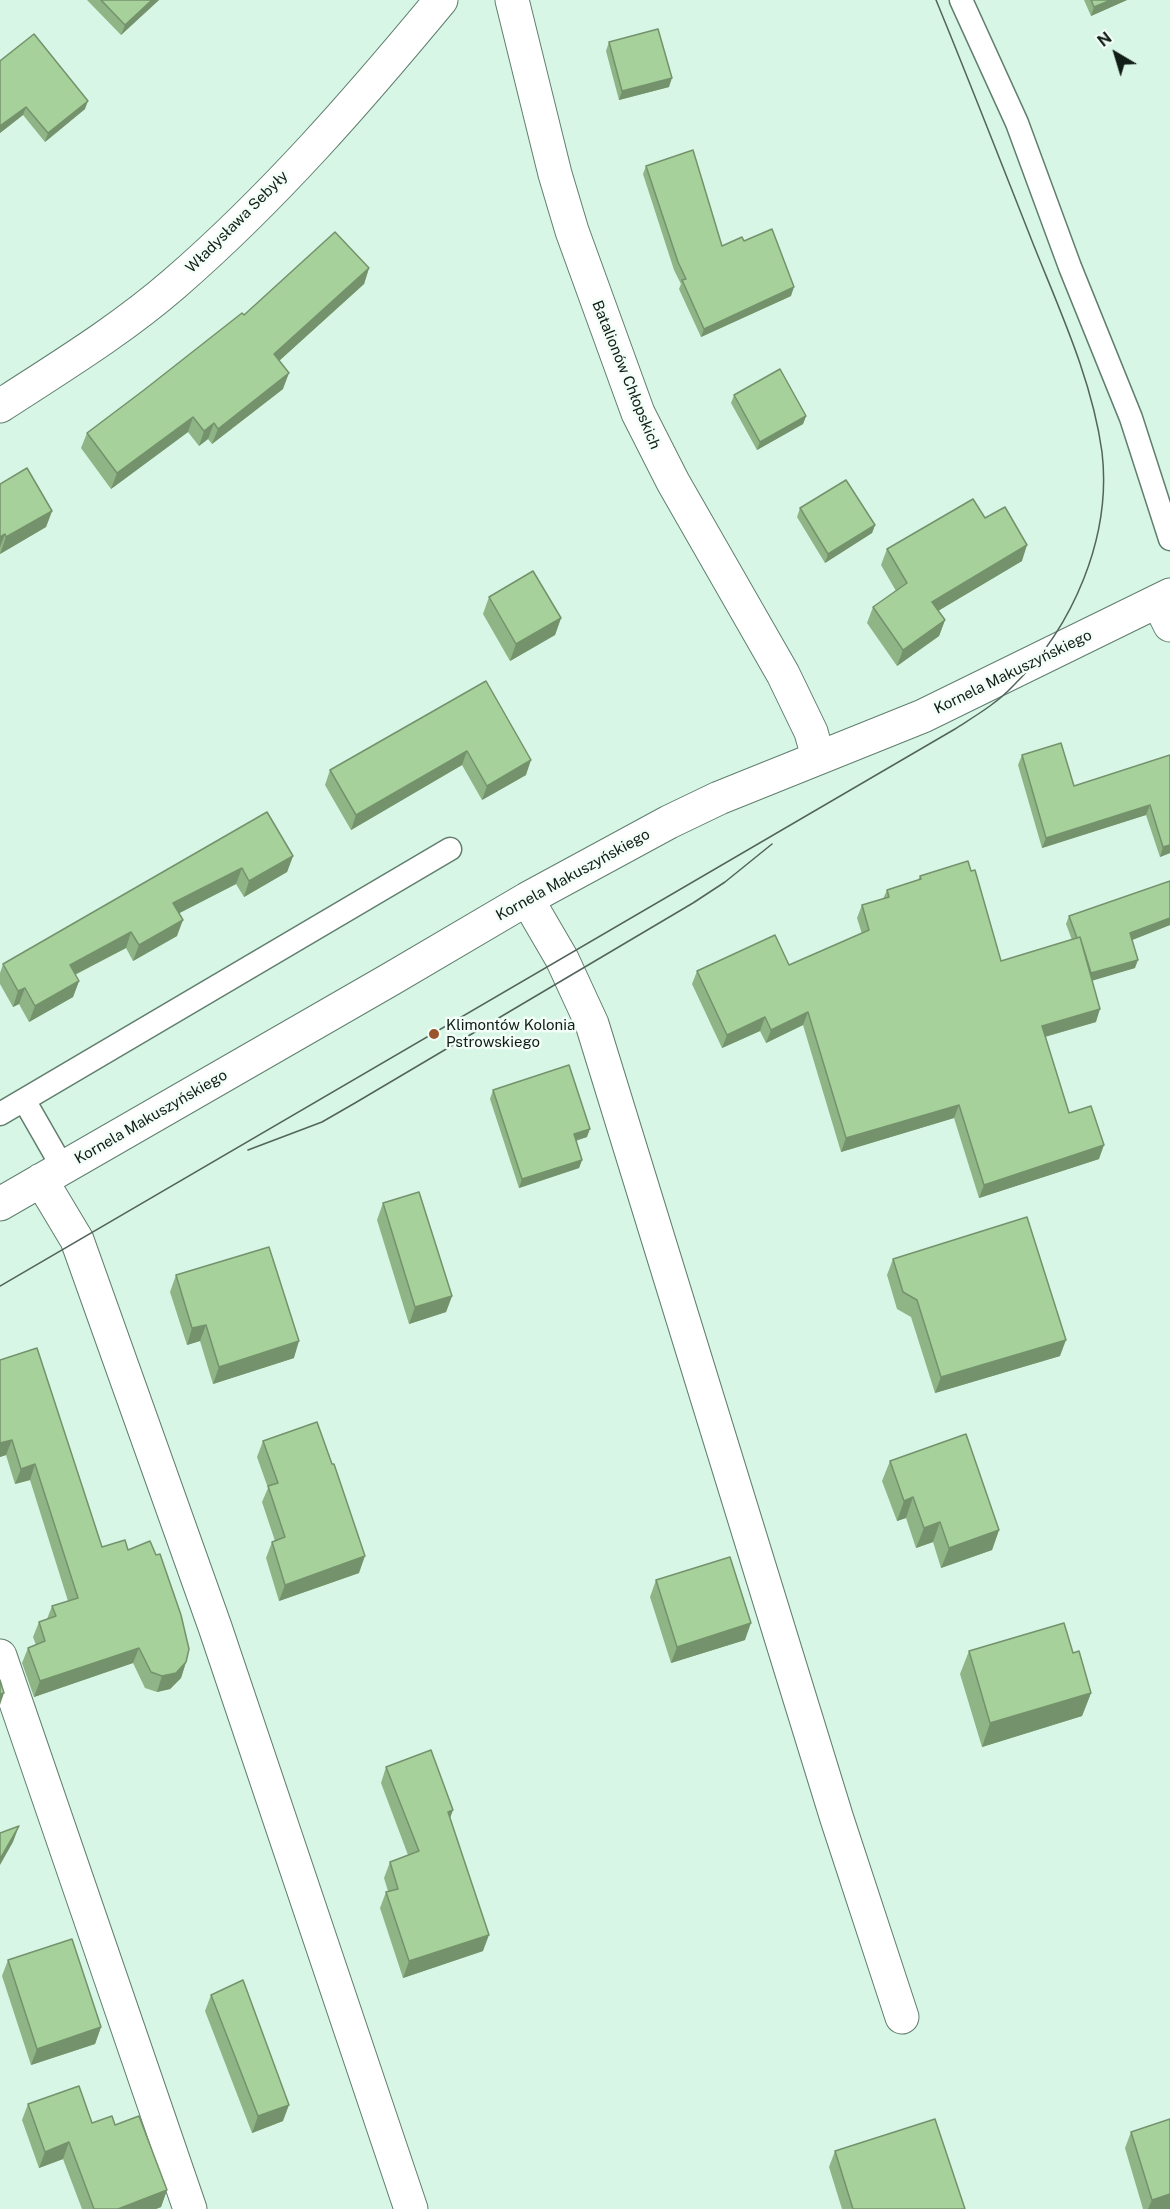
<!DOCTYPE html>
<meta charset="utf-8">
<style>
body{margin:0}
#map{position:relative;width:1170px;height:2209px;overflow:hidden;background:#d7f6e5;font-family:"Public Sans",sans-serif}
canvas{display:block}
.north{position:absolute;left:1086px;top:24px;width:60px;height:60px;-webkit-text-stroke:4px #f2fef7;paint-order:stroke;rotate:322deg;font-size:16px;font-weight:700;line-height:24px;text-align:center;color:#111d17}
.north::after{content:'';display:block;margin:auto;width:21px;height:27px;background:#111d17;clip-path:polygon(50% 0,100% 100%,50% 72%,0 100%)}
</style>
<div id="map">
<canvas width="1170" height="2209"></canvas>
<div class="north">N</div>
</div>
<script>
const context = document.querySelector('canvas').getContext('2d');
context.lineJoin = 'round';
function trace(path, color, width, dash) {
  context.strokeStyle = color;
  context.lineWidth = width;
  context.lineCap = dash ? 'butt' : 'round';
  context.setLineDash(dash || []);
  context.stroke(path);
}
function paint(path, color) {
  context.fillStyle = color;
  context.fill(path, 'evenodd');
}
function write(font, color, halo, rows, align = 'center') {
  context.font = font + ' "Public Sans",sans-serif';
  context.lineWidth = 5;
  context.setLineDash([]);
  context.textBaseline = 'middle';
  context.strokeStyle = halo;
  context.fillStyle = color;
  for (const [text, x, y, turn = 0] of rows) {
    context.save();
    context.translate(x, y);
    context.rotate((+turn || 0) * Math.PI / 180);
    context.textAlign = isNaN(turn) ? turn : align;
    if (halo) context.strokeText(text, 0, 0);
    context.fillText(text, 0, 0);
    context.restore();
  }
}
const service = new Path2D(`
 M961 0 1017 123 1070 267 1131 418 1170 539
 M24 1100 63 1168
 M0 1114 450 849`);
const minor = new Path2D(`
 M512 0 555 174 572 231 638 413 673 482 783 674 811 732 818 757
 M0 406C60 367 121 330 175 283 273 198 359 99 441 0
 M1158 601 1170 625
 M527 899 562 959 592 1024 837 1819 902 2017
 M41 1180 77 1240 215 1627 411 2209
 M0 1204 391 979 527 899 669 822 719 798 923 716 1170 595
 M0 1656 190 2209`);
trace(service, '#617e6f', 25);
trace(minor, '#617e6f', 35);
trace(service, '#fff', 22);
trace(minor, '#fff', 33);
trace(new Path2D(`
 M248 1150 322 1122 355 1103 693 903 725 882 772 844
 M0 1286 955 729C975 716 996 704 1013 686 1073 627 1112 537 1102 452 1092 379 1059 309 1032 241 1000 160 969 80 936 0`), '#52645b', 1.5);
paint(new Path2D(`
 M87 0H159L121 35Z
 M1084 0H1127L1091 16Z
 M609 42 669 87 619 100 606 51Z
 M0 61 85 109 45 142 23 115 0 133Z
 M646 166 722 246 744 241 791 296 701 337 679 289 681 284 674 270 643 174Z
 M369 268 364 284 279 361 283 389 212 444 208 439 199 446 188 432 111 489 81 448 87 433 244 315Z
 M734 395 806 416 803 424 757 450 731 403Z
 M0 484 52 511 46 527 0 554Z
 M800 508 875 525 872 533 825 563 797 517Z
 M985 518 1022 561 938 611 945 620 939 636 897 666 867 623 873 607 896 591 881 565 887 549Z
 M489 597 561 618 555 635 510 661 483 614Z
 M486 681 526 775 482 800 462 765 351 830 325 785 330 770Z
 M1022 755 1074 786 1170 755V853L1160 857 1146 815 1042 848 1018 765Z
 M267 812 293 856 287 872 244 897 236 884 179 913 177 936 133 961 126 948 75 975 79 981 73 997 29 1022 19 1004 13 1007 0 984V973L3 964Z
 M920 876 1001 961 1072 940 1066 924 1069 916 1170 881V925L1132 940 1135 968 1092 980 1096 1022 1045 1037 1069 1113 1099 1159 979 1198 954 1118 841 1152 803 1025 766 1043 760 1031 722 1048 692 984 697 971 789 965 862 934 857 918 862 905 883 899 887 890 918 880Z
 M493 1090 587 1137 576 1141 582 1160 579 1168 519 1188 490 1099Z
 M383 1203 452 1296 446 1312 409 1324 377 1220Z
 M893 1259 1060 1356 935 1393 911 1317 897 1309 887 1275Z
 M176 1275 294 1358 213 1384 200 1341 187 1345 170 1292Z
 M0 1360 102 1547 128 1550 186 1662 181 1678 170 1689 157 1692 145 1688 133 1663 34 1697 22 1663 28 1648 36 1645 33 1637 39 1622 47 1619 52 1606 68 1601 30 1480 15 1484 6 1455 0 1457Z
 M263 1441 359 1573 279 1601 266 1558 272 1542 275 1541 262 1502 268 1488 257 1457Z
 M890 1461 999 1530 992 1550 941 1568 933 1542 916 1548 906 1518 897 1521 882 1481Z
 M656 1580 745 1640 671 1663 650 1597Z
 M969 1651 1073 1653 1091 1693 1082 1716 982 1747 960 1674Z
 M386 1767 450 1819 483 1951 403 1978 380 1908 386 1892 388 1891 384 1878 390 1862 408 1855 381 1783Z
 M8 1960 101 2027 95 2044 31 2065 2 1976Z
 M211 1995 283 2121 252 2133 205 2011Z
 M28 2104 92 2123 115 2125 167 2190 161 2207 156 2209H82L63 2159 39 2168 22 2120Z
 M1170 2119V2209H1143L1125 2148 1131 2132Z
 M835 2151 965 2209H842L829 2167Z`), '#8fb485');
paint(new Path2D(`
 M152 0H159L121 35 125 25Z
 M1111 0H1127L1091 16 1094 7Z
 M672 78 669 87 619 100 622 91Z
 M88 101 85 109 45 142 48 133Z
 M26 107 23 115 0 133V126Z
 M369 268 364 284 269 370 274 354Z
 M794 287 791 296 701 337 704 329Z
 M289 373 283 389 212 444 218 429Z
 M806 416 803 424 757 450 760 442Z
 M193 417 188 432 111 489 117 473Z
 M214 423 208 439 199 446 204 431Z
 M52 511 46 527 0 554 6 537Z
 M875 525 872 533 825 563 828 554Z
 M5 534 0 547V537Z
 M1027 545 1022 561 926 618 932 602Z
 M561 618 555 635 510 661 516 644Z
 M945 620 939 636 897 666 903 650Z
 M467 751 462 765 351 830 356 815Z
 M531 760 526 775 482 800 487 786Z
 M1150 805 1146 815 1042 848 1046 838Z
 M1170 845V853L1160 857 1163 847Z
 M293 856 287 872 244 897 249 881Z
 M242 868 236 884 168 919 173 903Z
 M1170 918V925L1127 942 1130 933Z
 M183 920 177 936 133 961 139 945Z
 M131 932 126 948 64 980 70 965Z
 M1138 960 1135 968 1088 982 1091 973Z
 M79 981 73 997 29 1022 35 1006Z
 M25 988 19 1004 13 1007 18 991Z
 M1100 1009 1096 1022 1037 1039 1042 1026Z
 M808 1012 803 1025 766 1043 771 1030Z
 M765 1017 760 1031 722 1048 727 1035Z
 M959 1105 954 1118 841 1152 846 1138Z
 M590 1129 587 1137 570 1142 574 1134Z
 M1104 1145 1099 1159 979 1198 984 1185Z
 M582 1160 579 1168 519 1188 522 1179Z
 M452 1296 446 1312 409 1324 415 1307Z
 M206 1325 200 1341 187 1345 192 1328Z
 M1066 1340 1060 1356 935 1393 941 1377Z
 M299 1341 294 1358 213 1384 219 1367Z
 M12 1440 6 1455 0 1457V1443Z
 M35 1464 30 1480 15 1484 21 1469Z
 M913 1497 906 1518 897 1521 904 1501Z
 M940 1522 933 1542 916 1548 924 1528Z
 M999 1530 992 1550 941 1568 949 1548Z
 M365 1556 359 1573 279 1601 285 1585Z
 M751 1623 745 1640 671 1663 677 1647Z
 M139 1648 133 1663 34 1697 40 1681Z
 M186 1662 181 1678 170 1689 157 1692 162 1676Z
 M4 1693 0 1705V1694Z
 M1091 1693 1082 1716 982 1747 990 1723Z
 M453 1810 447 1827 448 1812Z
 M19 1826 13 1842 0 1865V1859Z
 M489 1935 483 1951 403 1978 409 1961Z
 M101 2027 95 2044 31 2065 37 2049Z
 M289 2105 283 2121 252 2133 258 2116Z
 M69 2142 63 2159 39 2168 45 2152Z
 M167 2190 161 2207 156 2209H118Z
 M1170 2194V2209H1148L1152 2200Z`), '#74926c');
const building = new Path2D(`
 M101 0H152L125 25Z
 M1091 0H1111L1094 7Z
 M658 29 672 78 622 91 609 42Z
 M34 34 88 101 48 133 26 107 0 126V61Z
 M693 150 722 246 742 237 744 241 772 229 794 287 704 329 682 280 686 279 678 262 646 166Z
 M335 232 369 268 274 354 289 373 218 429 214 423 204 431 193 417 117 473 87 433 144 390 242 313 244 315Z
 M780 369 806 416 760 442 734 395Z
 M27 468 52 511 6 537 5 534 0 537V484Z
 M846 480 875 525 828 554 800 508Z
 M973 499 985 518 1005 507 1027 545 932 602 945 620 903 650 873 607 907 583 887 549Z
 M533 571 561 618 516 644 489 597Z
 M486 681 531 760 487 786 467 751 356 815 330 770Z
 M1061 743 1074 786 1170 755V845L1163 847 1150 805 1046 838 1022 755Z
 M267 812 293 856 249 881 242 868 173 903 183 920 139 945 131 932 70 965 79 981 35 1006 25 988 18 991 3 964Z
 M968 861 971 871 975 870 1001 961 1080 937 1100 1009 1042 1026 1069 1113 1091 1106 1104 1145 984 1185 959 1105 846 1138 808 1012 771 1030 765 1017 727 1035 697 971 775 935 789 965 869 930 862 905 889 897 887 890 921 879 920 876Z
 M1170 881V918L1130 933 1138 960 1091 973 1080 937 1077 938 1069 916Z
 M569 1065 590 1129 574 1134 582 1160 522 1179 493 1090Z
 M419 1192 452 1296 415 1307 383 1203Z
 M1027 1217 1066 1340 941 1377 917 1300 903 1292 893 1259Z
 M269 1247 299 1341 219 1367 206 1325 192 1328 176 1275Z
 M37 1348 102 1547 125 1540 128 1550 150 1541 156 1555 160 1554 181 1615 189 1649 186 1662 176 1673 162 1676 151 1672 139 1648 40 1681 28 1648 45 1641 39 1622 56 1616 52 1606 78 1598 35 1464 21 1469 12 1440 0 1443V1360Z
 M317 1422 332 1464H334L365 1556 285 1585 272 1542 285 1537 268 1486 278 1483 263 1441Z
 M966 1434 999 1530 949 1548 940 1522 924 1528 913 1497 904 1501 890 1461Z
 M730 1557 751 1623 677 1647 656 1580Z
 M1064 1623 1073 1653 1079 1651 1091 1693 990 1723 969 1651Z
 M0 1680 4 1693 0 1694Z
 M431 1750 453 1810 448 1812 489 1935 409 1961 386 1892 398 1889 390 1862 419 1851 386 1767Z
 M19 1826 0 1859V1833Z
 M72 1939 101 2027 37 2049 8 1960Z
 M243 1980 289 2105 258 2116 211 1995Z
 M79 2086 92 2123 112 2116 115 2125 139 2116 167 2190 118 2209H94L69 2142 45 2152 28 2104Z
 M935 2119 965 2209H853L835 2151Z
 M1170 2119V2194L1152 2200 1131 2132Z`);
paint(building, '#a6d19b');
trace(building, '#74926c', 1.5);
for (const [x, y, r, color] of [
 [434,1034,6,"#9b552c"]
]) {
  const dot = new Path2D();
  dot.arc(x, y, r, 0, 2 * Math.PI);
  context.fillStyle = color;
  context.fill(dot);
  trace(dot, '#f2fef7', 2);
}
write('15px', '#111d17', '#f2fef7', [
 ["Władysława Sebyły",237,222,-45],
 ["Batalionów Chłopskich",626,375,68],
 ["Kornela Makuszyńskiego",1013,672,-26],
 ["Kornela Makuszyńskiego",573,875,-29],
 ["Kornela Makuszyńskiego",151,1117,-30]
]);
write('15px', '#111d17', '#f2fef7', [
 ["Klimontów Kolonia",446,1025],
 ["Pstrowskiego",446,1042]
], 'left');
</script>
